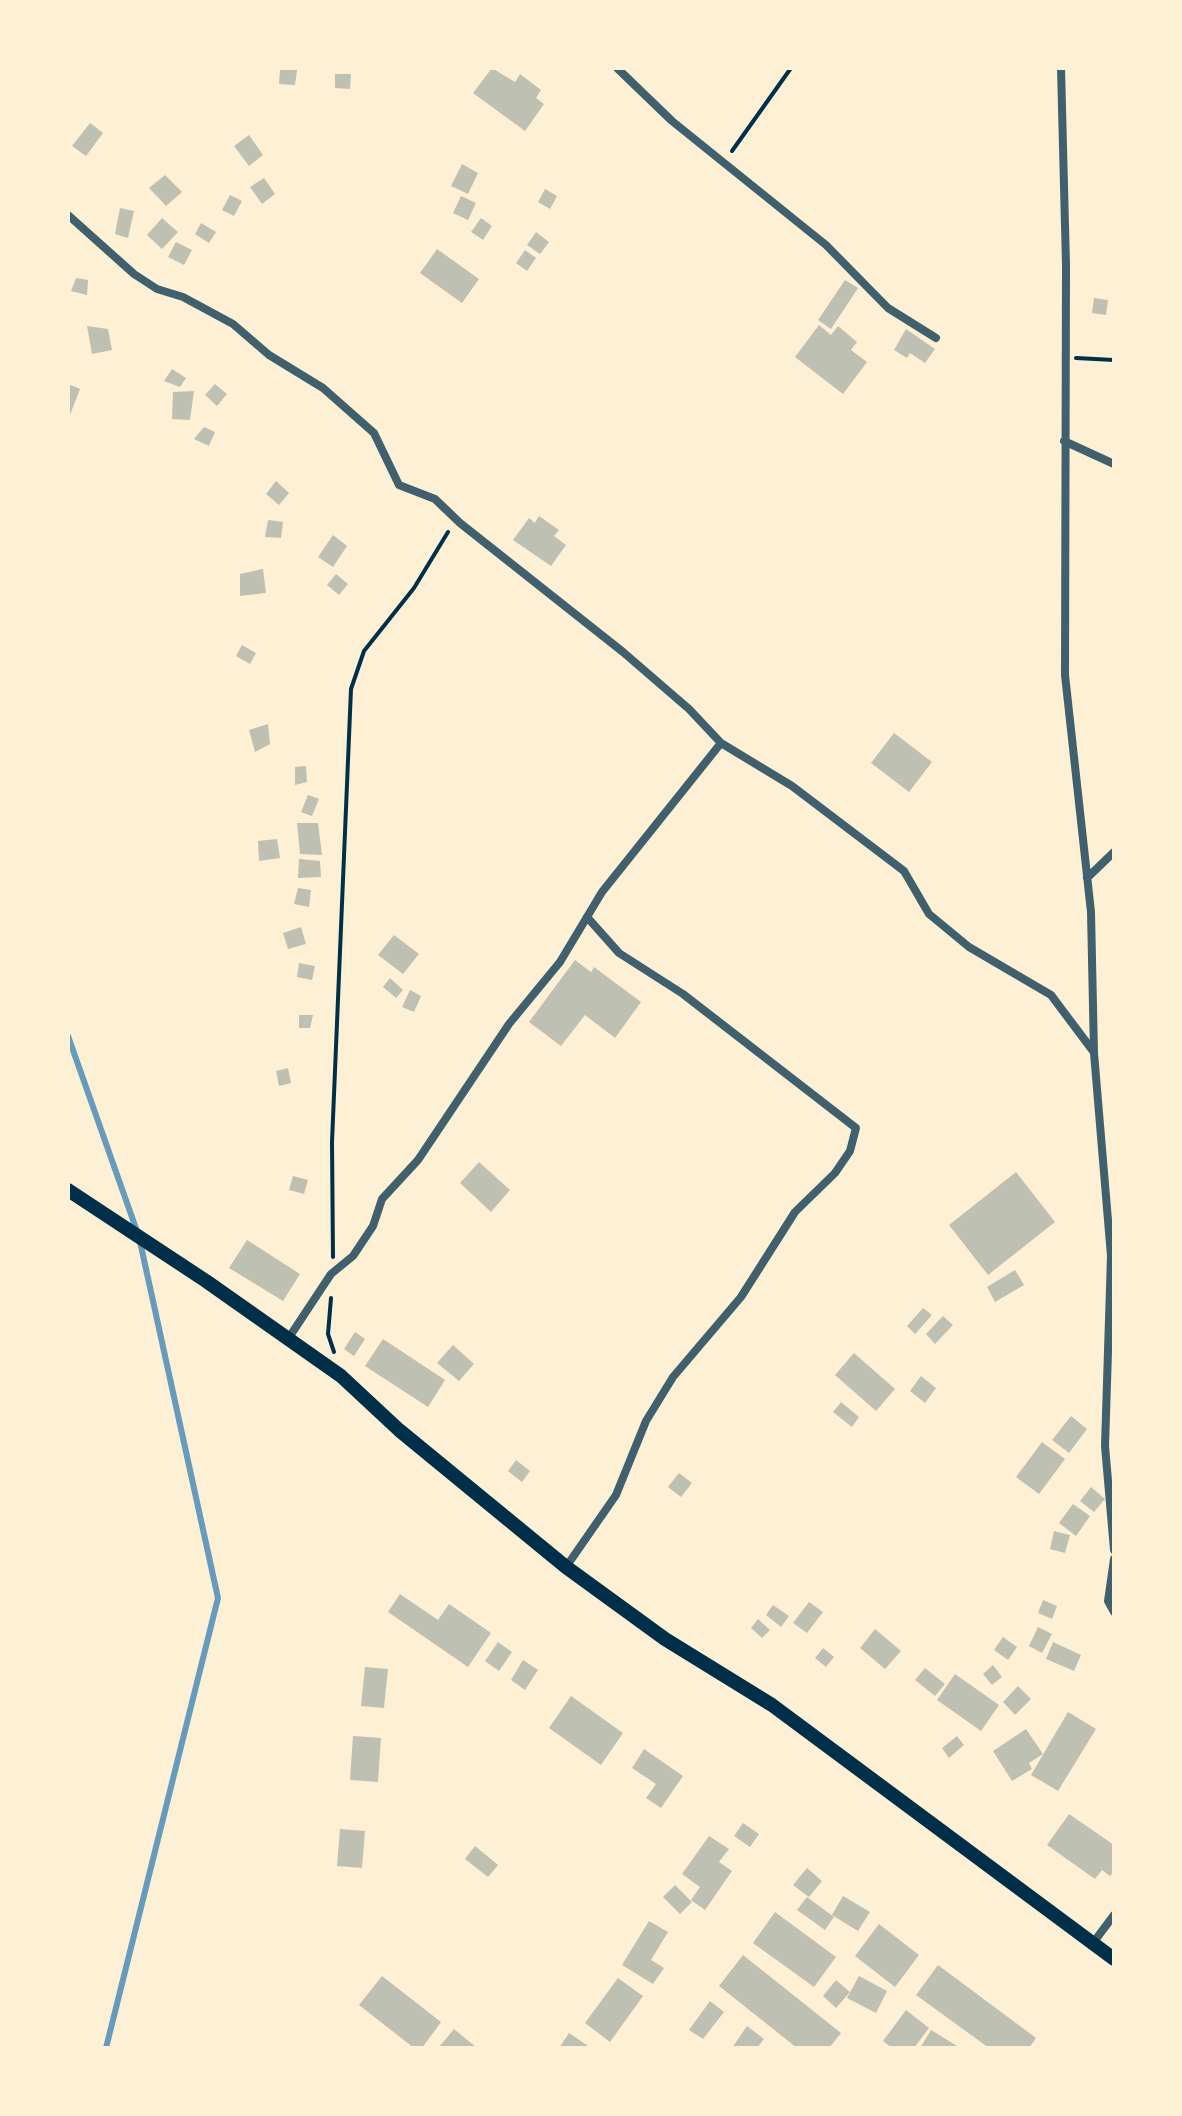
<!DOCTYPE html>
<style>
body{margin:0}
#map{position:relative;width:1182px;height:2116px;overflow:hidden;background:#fdf0d5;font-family:"PT Sans",sans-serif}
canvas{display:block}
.frame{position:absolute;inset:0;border:70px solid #fdf0d5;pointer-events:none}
</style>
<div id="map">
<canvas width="1182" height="2116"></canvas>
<div class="frame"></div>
</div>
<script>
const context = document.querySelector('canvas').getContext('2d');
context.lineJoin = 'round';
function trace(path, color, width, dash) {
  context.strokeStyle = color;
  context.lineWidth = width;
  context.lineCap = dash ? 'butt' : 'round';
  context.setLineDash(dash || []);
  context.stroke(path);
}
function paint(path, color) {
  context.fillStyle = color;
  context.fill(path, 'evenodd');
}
trace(new Path2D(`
 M68 1036 139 1237 218 1598 106 2048`), '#669bbc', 6);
paint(new Path2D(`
 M492 68 515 82 520 74 541 90 536 98 544 104 525 131 473 93Z
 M280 69 297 70 295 85 279 84Z
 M335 74H351L350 89 335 88Z
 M90 123 103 133 86 156 72 146Z
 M249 135 263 155 249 166 234 146Z
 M462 164 478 173 468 194 451 186Z
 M165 175 182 192 166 206 149 188Z
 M264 178 275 194 262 204 250 187Z
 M545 189 557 196 550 209 538 202Z
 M230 195 242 201 234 216 222 210Z
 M461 196 476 203 468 220 453 213Z
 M120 208 134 211 128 238 115 234Z
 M162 218 178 232 162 249 147 235Z
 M481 218 492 226 483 240 471 232Z
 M201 223 216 232 209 243 195 234Z
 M536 232 549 242 540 254 527 245Z
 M176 242 192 250 184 265 168 257Z
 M437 249 479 279 462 303 420 273Z
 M525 250 536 258 527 271 516 263Z
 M76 278 88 280 87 295 71 291Z
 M845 280 858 288 831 329 818 320Z
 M1094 298 1108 300 1106 315 1092 313Z
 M819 325 831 335 838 326 857 342 851 350 867 362 843 394 795 357Z
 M87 326 108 329 112 350 92 354Z
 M906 329 935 349 925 363 910 353 907 358 894 350Z
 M172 369 186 378 180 387 164 381Z
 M68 384 80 389 68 420Z
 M215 384 227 394 217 406 205 395Z
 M194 391 190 420 172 419 173 392Z
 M204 427 215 432 209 446 194 439Z
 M276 481 289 493 279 505 266 494Z
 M539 516 559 530 554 536 566 545 551 566 513 540 529 518 535 523Z
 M268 520 283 522 281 538 265 537Z
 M333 535 347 546 333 567 318 557Z
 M263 569 266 593 240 596V574Z
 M336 574 348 584 339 595 327 585Z
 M242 645 256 653 250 664 236 656Z
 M268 724 270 744 255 752 249 730Z
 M894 733 932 762 909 792 871 763Z
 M306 766 307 782 295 785V767Z
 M308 795 319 799 312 816 301 812Z
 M297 823H318L322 855 300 854Z
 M277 839 280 858 259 861 258 841Z
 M299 859 320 861 321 877 298 878Z
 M298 888 311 890 309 907 294 904Z
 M301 927 306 944 288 949 283 933Z
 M394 935 419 954 403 974 378 955Z
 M575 960 591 972 594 967 641 1002 615 1038 585 1015 561 1046 529 1022Z
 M299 963 315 966 312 980 297 977Z
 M390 978 403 990 396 998 383 987Z
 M410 990 421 996 414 1012 402 1007Z
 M299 1015H313L310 1028H299Z
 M288 1068 291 1083 279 1086 276 1071Z
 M479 1162 510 1190 491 1212 460 1183Z
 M1016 1172 1055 1222 988 1275 949 1225Z
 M293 1176 308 1180 304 1194 289 1190Z
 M247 1240 300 1274 283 1301 229 1268Z
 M1015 1270 1024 1285 995 1302 987 1287Z
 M923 1308 932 1315 915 1334 907 1326Z
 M943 1316 953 1325 935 1344 926 1334Z
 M355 1332 365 1339 354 1356 344 1349Z
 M383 1339 445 1380 428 1407 365 1366Z
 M453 1345 474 1364 459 1381 437 1363Z
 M854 1353 895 1389 876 1411 835 1375Z
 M921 1376 936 1388 925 1403 910 1391Z
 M841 1402 859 1417 852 1427 833 1412Z
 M1071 1416 1087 1429 1069 1453 1052 1440Z
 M1042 1442 1065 1459 1039 1494 1016 1477Z
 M516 1460 530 1471 522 1482 508 1471Z
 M679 1473 692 1483 681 1497 668 1487Z
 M1091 1487 1105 1499 1094 1512 1080 1501Z
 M1073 1504 1090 1516 1076 1536 1059 1523Z
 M1054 1531 1070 1535 1065 1553 1050 1549Z
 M400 1594 438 1620 449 1604 491 1633 468 1667 388 1612Z
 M1043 1600 1057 1606 1052 1619 1038 1613Z
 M809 1602 823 1612 807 1633 793 1623Z
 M773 1605 789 1616 781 1627 766 1615Z
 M758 1619 770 1630 762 1638 751 1628Z
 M1038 1627 1052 1634 1042 1653 1029 1646Z
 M875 1629 901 1651 885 1669 860 1648Z
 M1003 1637 1017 1647 1008 1660 994 1650Z
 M498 1642 512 1652 499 1671 485 1661Z
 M1053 1642 1081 1655 1074 1671 1046 1659Z
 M823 1648 834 1657 826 1667 815 1658Z
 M523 1660 538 1670 525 1690 511 1680Z
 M993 1665 1002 1677 992 1685 983 1674Z
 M365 1667 388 1669 384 1708 361 1706Z
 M925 1668 945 1684 935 1696 915 1680Z
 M955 1674 999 1705 981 1731 937 1700Z
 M1018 1686 1031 1699 1015 1715 1003 1702Z
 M571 1696 623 1733 601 1765 549 1728Z
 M1068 1712 1096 1729 1058 1791 1031 1775Z
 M1026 1729 1043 1754 1029 1763 1032 1769 1012 1781 993 1751Z
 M353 1736 381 1738 378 1782 350 1780Z
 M957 1736 964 1745 949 1758 942 1748Z
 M644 1749 683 1776 661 1808 646 1798 656 1784 632 1768Z
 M1069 1814 1114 1845V1871L1110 1876 1102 1870 1095 1879 1047 1845Z
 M743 1823 759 1834 750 1847 734 1836Z
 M340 1829 365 1831 362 1868 337 1866Z
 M709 1836 729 1849 719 1862 732 1871 705 1910 691 1900 700 1887 682 1874Z
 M475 1846 498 1865 488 1877 465 1859Z
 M807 1868 822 1881 809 1897 793 1885Z
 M675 1885 692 1902 680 1914 663 1897Z
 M843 1896 870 1912 858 1931 832 1915Z
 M807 1897 834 1917 825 1930 797 1910Z
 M775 1912 836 1957 814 1987 753 1943Z
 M649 1921 668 1932 651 1960 664 1968 653 1984 622 1965Z
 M879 1924 919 1955 895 1987 855 1956Z
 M743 1955 841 2033 829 2048H797L719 1986Z
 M938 1965 1036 2038 1029 2048H989L916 1995Z
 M382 1976 441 2022 422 2048H414L359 2005Z
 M859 1976 887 1991 876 2013 847 1998Z
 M618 1978 643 1996 610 2042 585 2023Z
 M836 1980 850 1992 836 2008 823 1996Z
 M710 2001 724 2012 703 2039 689 2030Z
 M906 2010 929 2028 914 2048H892L883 2041Z
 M747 2026 764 2039 757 2048H732Z
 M454 2029 477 2048 439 2047Z
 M931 2030 957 2046 956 2048H920Z
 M569 2033 591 2048H559Z`), '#bec0b2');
trace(new Path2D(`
 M732 151 791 68
 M1076 358 1114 360
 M333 1257 332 1142 351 689 364 651 414 588 448 532
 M331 1298 328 1334 334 1352`), '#003049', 4);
trace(new Path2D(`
 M617 68 672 121 826 245 888 308 936 338
 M1061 68 1066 265 1065 675 1091 912 1094 1053 1111 1256 1105 1446 1114 1550
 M68 215 134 274 157 289 183 297 233 324 269 355 323 388 374 433 399 485 435 499 460 523 623 652 689 709 721 743 792 786 904 871 929 914 969 947 1051 995 1093 1051
 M1064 441 1114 464
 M1087 878 1114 852
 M288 1339 331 1274 353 1256 373 1226 382 1199 418 1160 509 1024 560 962 602 892 721 743
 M1114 1559 1108 1601 1114 1612
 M566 1567 616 1495 646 1421 673 1377 741 1297 795 1212 835 1173 850 1151 856 1128 683 994 619 953 587 917
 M1093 1943 1114 1915`), '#3f606c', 8);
trace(new Path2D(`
 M68 1190 206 1281 341 1376 399 1430 566 1567 665 1639 772 1705 1114 1959`), '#003049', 14);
</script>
